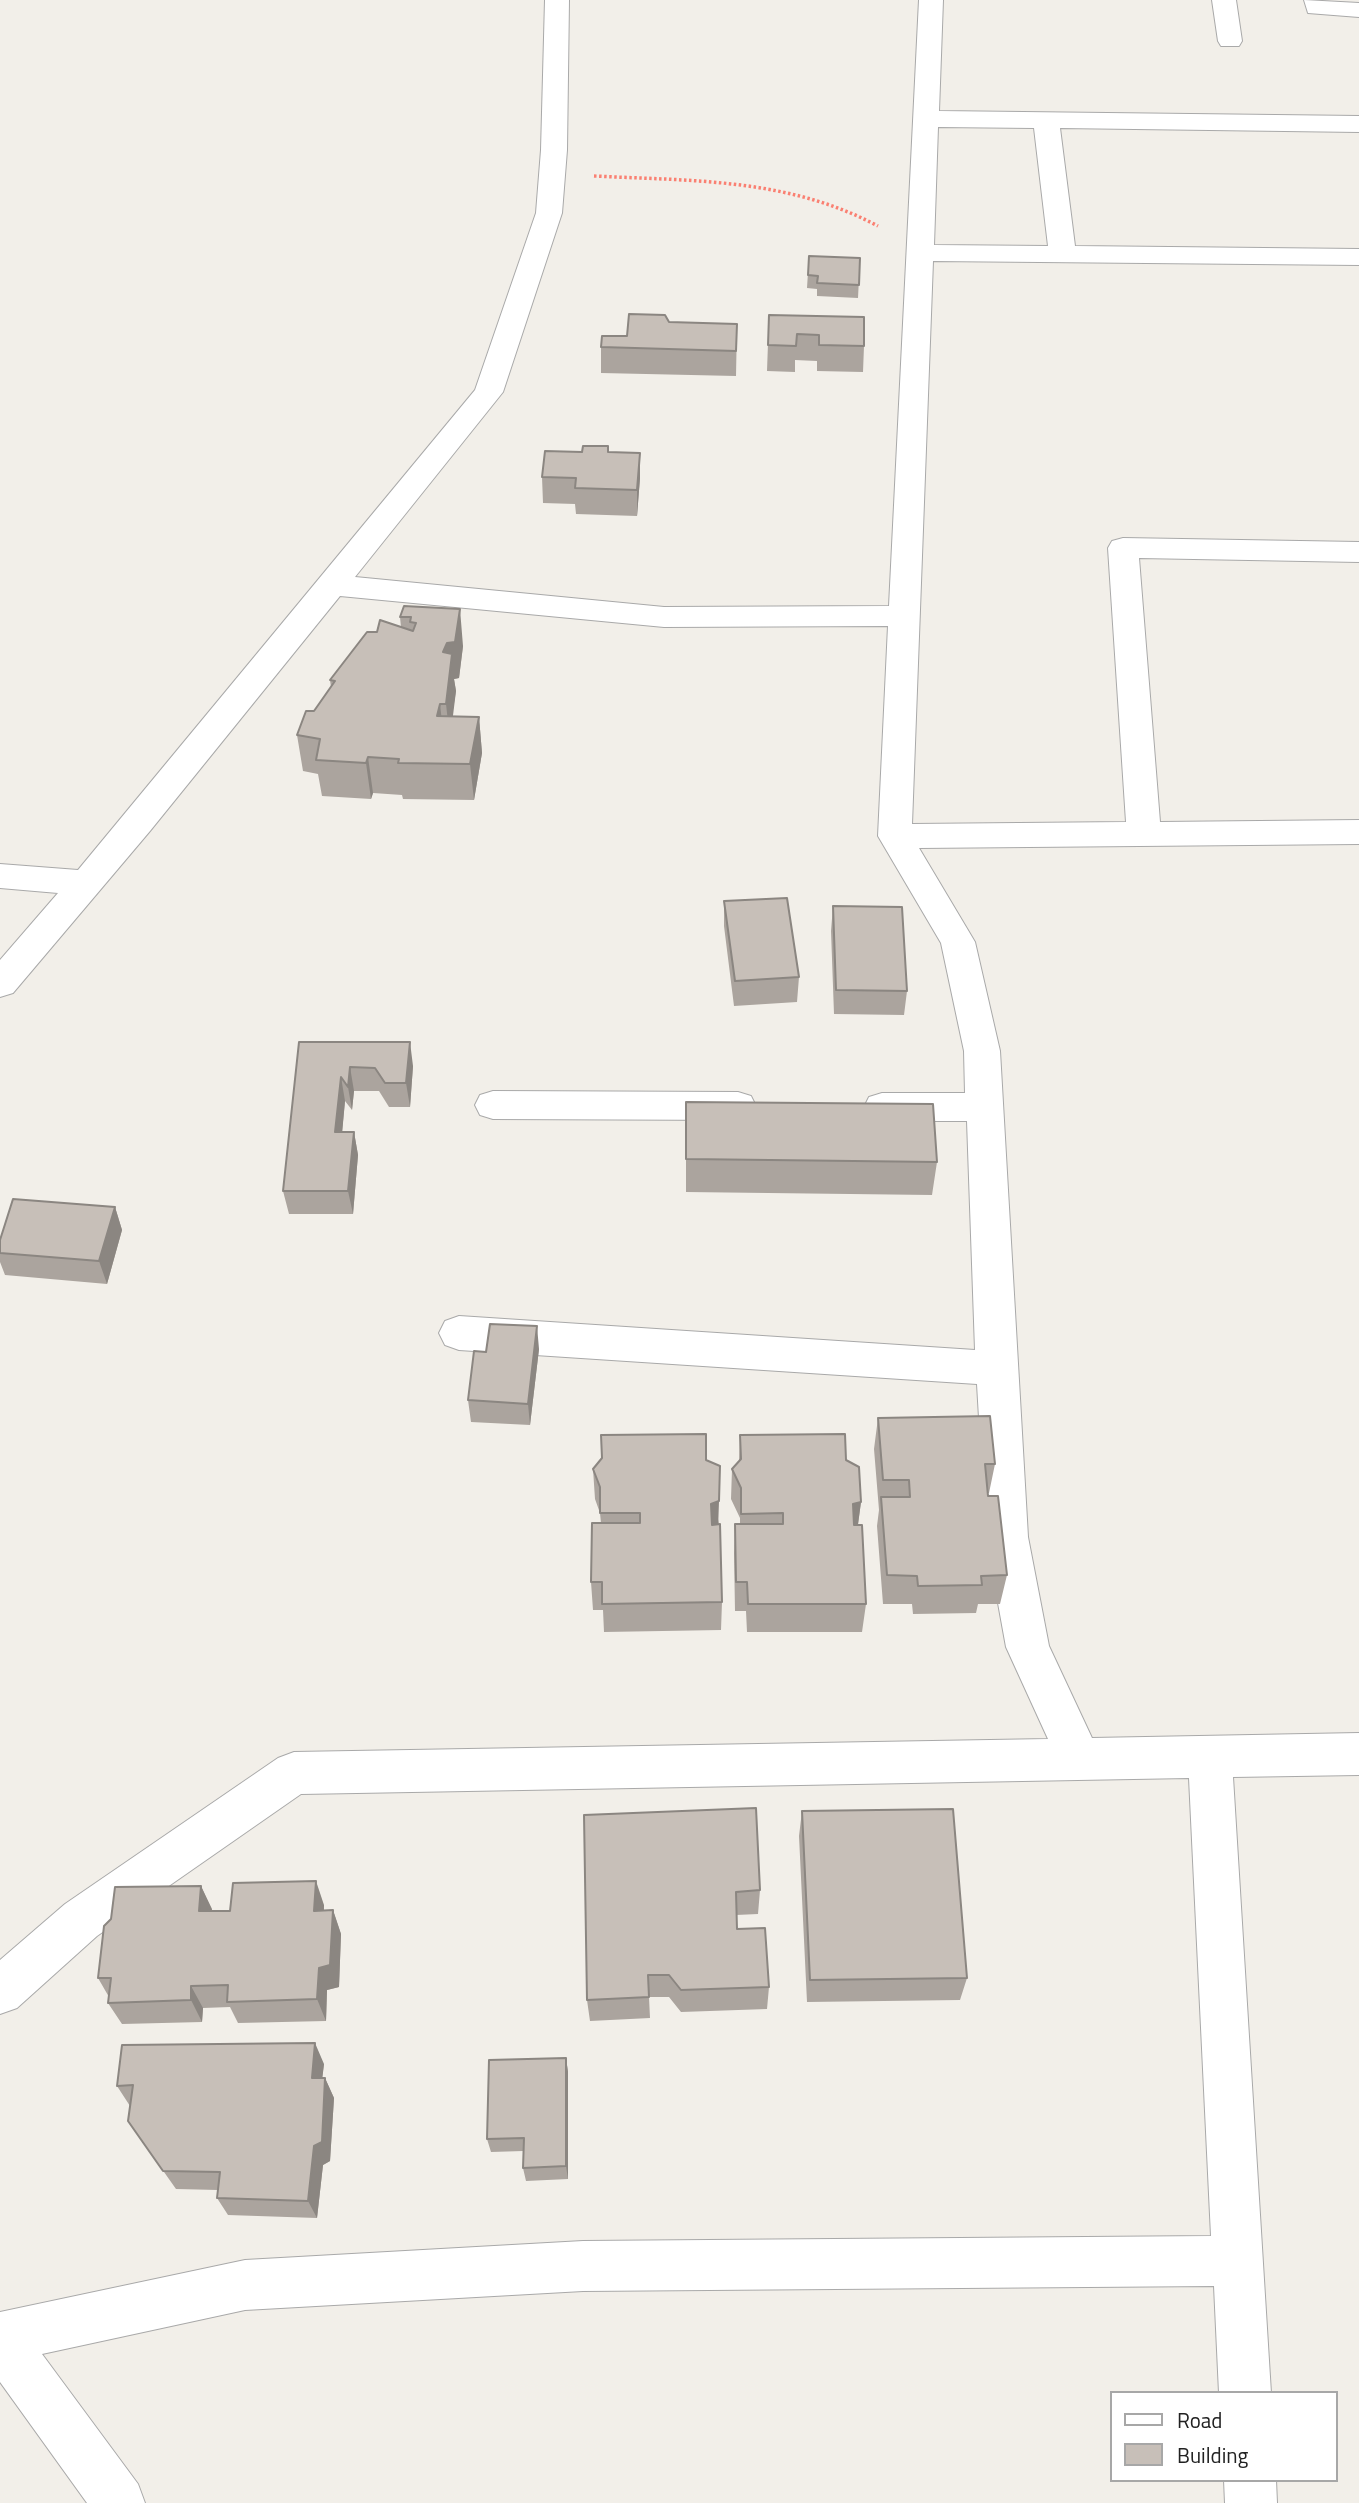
<!DOCTYPE html>
<style>
body{margin:0}
#map{position:relative;width:1359px;height:2503px;overflow:hidden;background:#f2efe9;font-family:"Titillium Web",sans-serif}
canvas{display:block}
.legend{position:absolute;left:1110px;top:2391px;width:228px;height:91px;box-sizing:border-box;background:#fff;border:2px solid #a7a7a7;margin:0;padding:9px 12px;list-style:none;font-size:21px;color:#222}
.legend li{display:flex;align-items:center;gap:14px;height:35px}
.legend b{width:35px;border:2px solid #a7a7a7}
</style>
<div id="map">
<canvas width="1359" height="2503"></canvas>
<ul class="legend">
<li><b style="height:9px;background:#fff"></b>Road</li>
<li><b style="height:19px;background:#c7bfb8"></b>Building</li>
</ul>
</div>
<script>
const context = document.querySelector('canvas').getContext('2d');
context.lineJoin = 'round';
function trace(path, color, width, dash) {
  context.strokeStyle = color;
  context.lineWidth = width;
  context.lineCap = dash ? 'butt' : 'round';
  context.setLineDash(dash || []);
  context.stroke(path);
}
function paint(path, color) {
  context.fillStyle = color;
  context.fill(path, 'evenodd');
}
const minor = new Path2D(`
 M545 0H569L567 150 562 213 503 392 355 577 664 607 889 606 919 0H943L939 111 1359 116V132L1060 128 1075 246 1359 249V265L933 261 912 824 1126 822 1108 548 1112 541 1123 538 1359 542V562L1139 558 1160 822 1359 820V844L919 848 975 942 1000 1051 1028 1537 1049 1646 1092 1738 1359 1733V1775L1233 1777 1271 2393H1219L1214 2286 583 2291 245 2310 42 2354 138 2484 145 2503H87L0 2382V2312L245 2260 583 2241 1211 2236 1189 1778 301 1794 97 1936 17 2008 0 2014V1960L65 1904 278 1758 294 1752 1048 1739 1006 1647 986 1537 977 1384 459 1350 445 1345 439 1333 445 1321 459 1316 975 1350 967 1121H882L869 1117 864 1107 869 1097 882 1093H965L964 1051 941 943 878 836 888 626 664 627 340 596 150 831 13 993 0 997V960L58 893 0 888V864L78 870 475 390 536 213 541 150ZM938 127 1034 128 1048 246 934 245Z
 M1212 0H1236L1242 41 1239 46H1221L1218 41Z
 M1304 0 1359 3V17L1308 13Z
 M493 1091 738 1092 751 1096 756 1106 751 1116 738 1120 493 1119 480 1115 475 1105 480 1095Z
 M1224 2480H1276L1277 2503H1225Z`);
trace(minor, '#a9a9a9', 2);
trace(new Path2D(`
 M594 176C694 181 787 178 878 226`), '#fa8072', 3.5, [2.5, 2.5]);
paint(minor, '#fff');
paint(new Path2D(`
 M809 256 860 258 858 298 817 296V289L807 288Z
 M769 315 864 346 863 372 817 371V361L795 360V372L767 371Z
 M669 322 737 324 736 376 601 373V347Z
 M608 446V452L640 478 637 516 576 514 575 504 543 503 542 477 582 452Z
 M404 606 463 646 459 678 454 679 456 691 452 716 479 717 482 753 474 800 403 799 402 795 373 793 371 799 322 796 318 774 303 771 297 735 331 687 330 680 377 632 401 627 400 617Z
 M724 901 799 977 797 1002 734 1006 724 926Z
 M833 906 907 991 904 1015 834 1014 831 931Z
 M299 1042 413 1066 410 1107H389L379 1091H354L352 1110 345 1101 342 1132H354L358 1155 353 1214H289L283 1191Z
 M686 1102 937 1162 932 1195 686 1192Z
 M115 1207 122 1230 107 1284 5 1275 0 1262V1240Z
 M539 1349 530 1425 471 1422 468 1400 486 1352Z
 M878 1418 995 1464 989 1493H988L1007 1575 1000 1604H978L976 1613 913 1614 912 1604H883L877 1526 879 1510 874 1449Z
 M740 1435 846 1460 861 1502 858 1525 866 1604 862 1632H747L746 1611H735L734 1553 735 1524H740V1518L731 1499 732 1469 739 1461Z
 M706 1460 719 1524 722 1602 721 1630 604 1632 603 1610H593L591 1582 601 1523 600 1513 595 1499 593 1469Z
 M802 1811 967 1978 960 2000 807 2002 799 1836Z
 M584 1815 760 1890 758 1914 736 1915 737 1929 769 1987 767 2009 681 2012 669 1997H649L650 2018 590 2021 587 2000Z
 M201 1886 212 1911H230L324 1905V1911L333 1910 341 1934 339 1987 327 1990 326 2021 238 2023 230 2007 203 2008 202 2022 122 2024 108 2003 109 1997 98 1978Z
 M566 2058 568 2072V2179L526 2181 523 2168V2151L491 2152 487 2139Z
 M324 2064 322 2078H325L334 2098 330 2161 323 2165 317 2218 228 2215 217 2198 218 2190 176 2189 128 2121 130 2106 117 2086Z`), '#aba49e');
paint(new Path2D(`
 M640 453V478L637 516V490Z
 M460 609 463 646 459 678 454 679 456 691 450 740 446 704 443 652Z
 M440 704 444 740 437 716Z
 M479 717 482 753 474 800 470 764Z
 M368 757 373 793 371 799 366 763Z
 M410 1042 413 1066 410 1107 406 1083Z
 M350 1067 354 1091 352 1110 348 1087Z
 M341 1077 345 1101 340 1156 335 1132Z
 M354 1132 358 1155 353 1214 348 1191Z
 M115 1207 122 1230 107 1284 99 1261Z
 M537 1326 539 1349 530 1425 528 1404Z
 M719 1501 718 1530 710 1533 711 1504Z
 M861 1502 857 1531 849 1533 853 1504Z
 M316 1881 324 1905 323 1934 314 1911Z
 M201 1886 212 1909 210 1934 199 1911Z
 M333 1910 341 1934 339 1987 327 1990 326 2021 317 1999 319 1968Z
 M191 1986 203 2008 202 2022 191 2000Z
 M315 2043 324 2064 320 2098 312 2078Z
 M566 2058 568 2072V2179L566 2166Z
 M325 2078 334 2098 330 2161 323 2165 317 2218 308 2201 314 2146Z`), '#8b8681');
const building = new Path2D(`
 M809 256 860 258 859 285 817 283 818 276 808 275Z
 M629 314 665 315 669 322 737 324 736 351 601 347 602 336H627Z
 M769 315 864 317V346L819 345V335L797 334 796 346 768 345Z
 M583 446H608V452L640 453 637 490 575 488 576 478 542 477 545 451 582 452Z
 M404 606 460 609 455 642 447 643 443 652 452 654 446 704H440L437 716 479 717 470 764 398 763 399 759 368 757 366 763 316 760 320 739 297 735 306 711H314L335 681 330 680 367 632H377L380 620 413 631 416 623 410 622 411 617H400Z
 M787 898 799 977 735 981 724 901Z
 M833 906 902 907 907 991 836 990Z
 M299 1042H410L406 1083H385L375 1068 350 1067 348 1087 341 1077 335 1132H354L348 1191H283Z
 M686 1102 933 1104 937 1162 686 1159Z
 M13 1199 115 1207 99 1261 0 1253V1240Z
 M490 1324 537 1326 528 1404 468 1400 474 1351 486 1352Z
 M990 1416 995 1464H985L988 1496H998L1007 1575 981 1576 982 1585 918 1586 917 1576 887 1575 881 1497H910L909 1480H883L878 1418Z
 M706 1434V1460L720 1466 719 1501 711 1504 712 1525 720 1524 722 1602 602 1604V1582H591L592 1523H640V1513H600V1487L593 1469 602 1458 601 1435Z
 M845 1434 846 1460 859 1467 861 1502 853 1504 854 1525H862L866 1604H748L747 1582H736L735 1524H783V1513L741 1514V1488L732 1469 741 1459 740 1435Z
 M756 1808 760 1890 736 1892 737 1929 765 1928 769 1987 681 1990 669 1975H648L649 1997 587 2000 584 1815Z
 M953 1809 967 1978 810 1980 802 1811Z
 M316 1881 314 1911 333 1910 330 1965 319 1968 317 1999 227 2002 228 1985 191 1986V2000L108 2003 111 1978H98L104 1926 111 1919 115 1887 201 1886 199 1911H230L233 1883Z
 M315 2043 312 2078H325L322 2142 314 2146 308 2201 217 2198 220 2172 163 2171 128 2121 133 2085 117 2086 122 2045Z
 M566 2058V2166L523 2168 524 2138 487 2139 489 2060Z`);
paint(building, '#c7bfb8');
trace(building, '#8b8681', 2);
</script>
